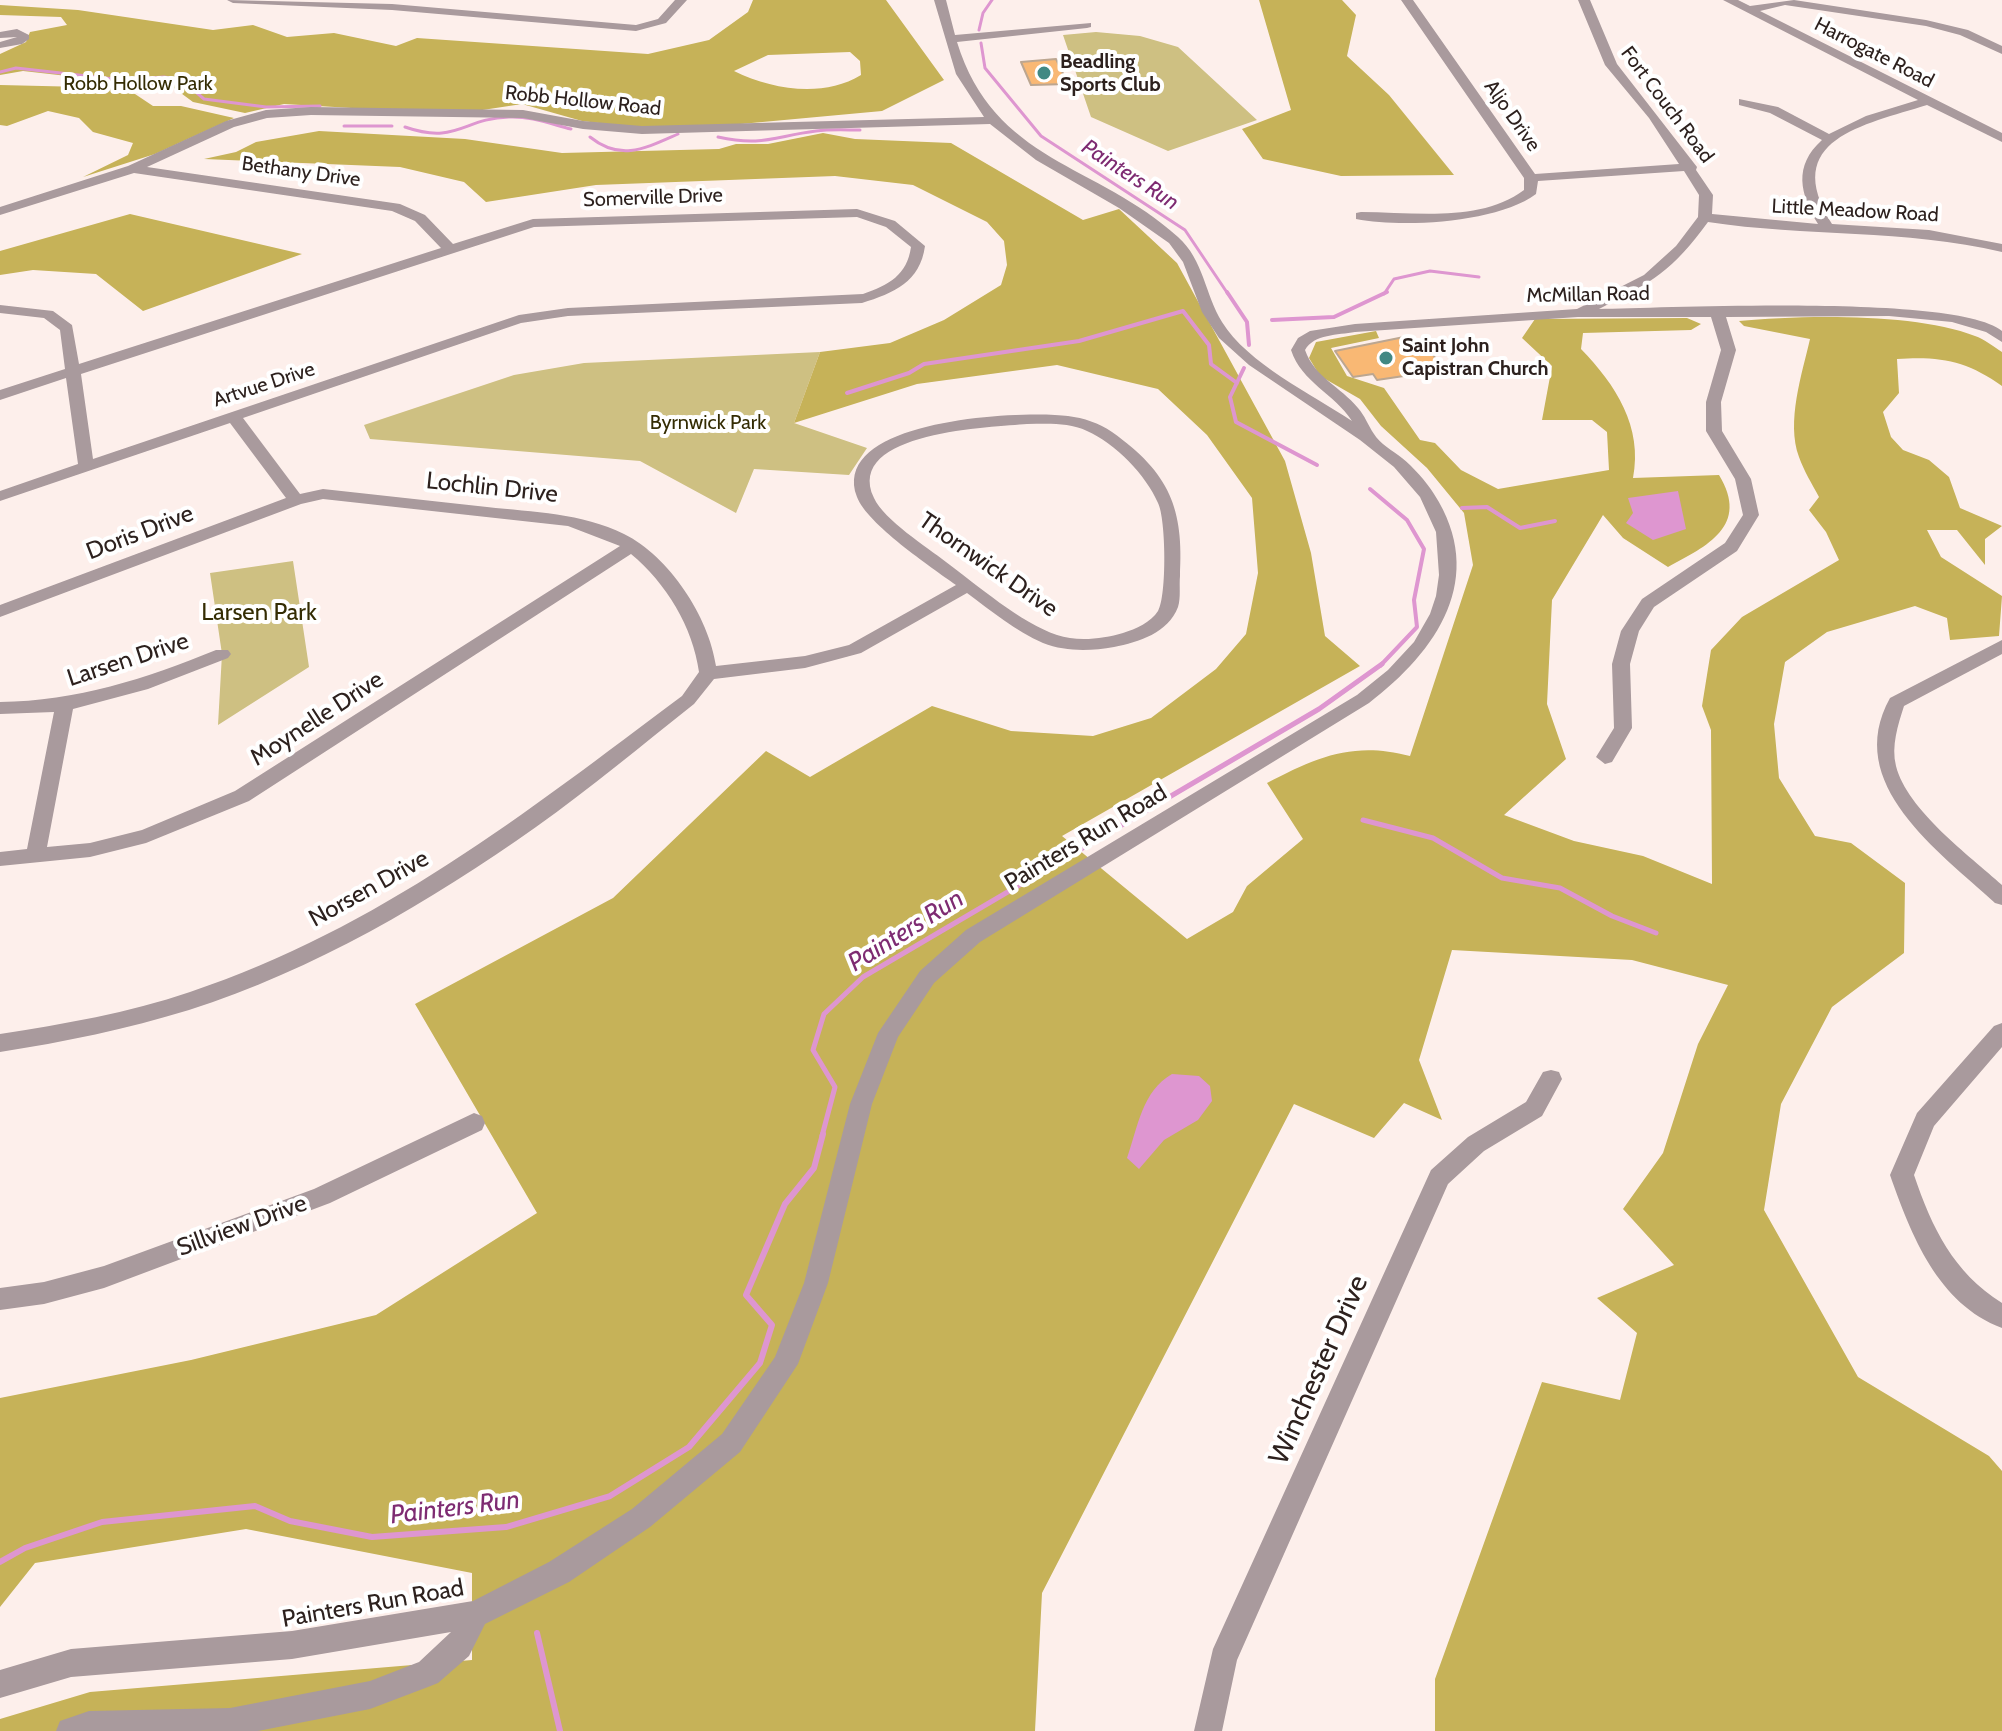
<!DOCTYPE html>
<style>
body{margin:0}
canvas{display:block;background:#fdefeb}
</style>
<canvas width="2002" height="1731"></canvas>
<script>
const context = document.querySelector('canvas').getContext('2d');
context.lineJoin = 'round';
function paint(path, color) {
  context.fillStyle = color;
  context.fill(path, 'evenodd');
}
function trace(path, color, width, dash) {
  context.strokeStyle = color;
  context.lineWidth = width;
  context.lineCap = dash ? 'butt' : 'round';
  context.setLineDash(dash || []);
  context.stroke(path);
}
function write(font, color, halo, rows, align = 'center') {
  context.font = font + ' Cabin,sans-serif';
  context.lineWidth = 8;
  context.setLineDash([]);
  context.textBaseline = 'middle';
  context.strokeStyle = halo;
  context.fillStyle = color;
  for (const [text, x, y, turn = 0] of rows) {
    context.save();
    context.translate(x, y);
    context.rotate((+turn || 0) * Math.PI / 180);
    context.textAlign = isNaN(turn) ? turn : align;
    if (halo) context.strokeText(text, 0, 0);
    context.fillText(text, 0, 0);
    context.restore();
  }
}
paint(new Path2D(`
 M1096 32 1140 36 1178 47 1257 120 1168 151 1091 117 1063 35Z
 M820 352 794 423 867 448 849 475 754 469 736 513 640 461 370 439 364 425 514 375 584 363Z
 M293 561 309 667 218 725 222 654 210 573Z`), '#cec082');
paint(new Path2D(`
 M753 0H886L944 80 882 111 719 126H624L582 121 522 104 476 111 419 112 284 104 245 113 193 102 174 88 23 71 0 75V54L26 42 30 32 67 25 61 17 0 15V5L78 10 213 30 253 25 287 37 334 33 396 46 417 38 648 54 709 40 748 12ZM850 52 860 61 861 75C823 98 773 90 734 71L768 55Z
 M1259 0H1342L1356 15 1347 56 1389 95 1454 175 1341 176 1263 159 1242 129 1291 110Z
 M0 85 126 88 153 106H181L234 118 155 154 83 177 128 155 133 143 93 132 79 118 48 111 7 126 0 125Z
 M319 131 465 139 562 153 719 149 736 144H768L823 133 855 139 951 143 1083 220 1119 209 1177 263 1285 461 1311 553 1325 636 1360 666 1062 836 1187 939 1233 912 1247 886 1303 839 1267 783C1317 757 1353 741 1410 756L1473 565 1464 513 1427 468 1381 426 1360 399 1320 376 1309 358 1316 342 1376 331 1379 338 1331 348 1347 376 1384 388 1420 440 1435 443 1461 470 1498 489 1609 470 1607 432 1592 420H1542L1552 366 1522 338 1535 319 1687 318 1701 324 1691 330 1583 333 1581 349C1616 385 1643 427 1633 478L1719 475C1750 526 1707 546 1668 567L1623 538 1603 515 1552 600 1547 704 1566 759 1504 815 1574 841 1643 856 1712 884 1711 730 1702 706 1711 650 1742 617 1839 560 1826 532 1809 510 1819 497C1812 484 1804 471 1799 457 1786 422 1802 374 1810 339L1744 326 1739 321C1802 315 1917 313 1975 336 1984 339 1994 347 2002 352V386C1967 361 1941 356 1897 359L1899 393 1883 412 1891 437 1903 450 1929 460 1949 477 1960 508 2002 526 1985 539V565L1957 530H1927L1941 557 2002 596 1999 636 1950 640 1947 618 1915 606 1827 632 1785 662 1774 724 1779 778 1815 836 1851 843 1905 883 1904 953 1832 1007 1781 1104 1764 1210 1858 1377 1989 1456 2002 1471V1731H1435V1679L1542 1382 1620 1400 1637 1333 1597 1298 1674 1265 1623 1209 1663 1153 1698 1044 1728 985 1632 960 1452 950 1419 1060 1442 1120 1404 1103 1374 1138 1294 1104 1042 1593 1035 1731H0V1719L90 1692 472 1660V1573L246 1529 35 1563 0 1607V1398L191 1360 376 1315 537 1213 415 1004 613 898 766 751 810 777 932 706 1011 731 1093 736 1151 718 1216 669 1246 634 1258 573 1252 498 1207 435 1158 389 1057 365 917 384 794 423 820 352 890 343 944 320 1001 285 1007 265 1004 241 987 222 913 185 835 176 596 185 486 202 464 182 400 167 204 159 236 152 256 142Z
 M130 214 302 254 143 311 96 274 33 270 0 275V251Z`), '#c6b258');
paint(new Path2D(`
 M1678 491 1686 529 1653 540 1626 523 1633 513 1628 498Z
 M1172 1074 1199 1076 1210 1086 1212 1101 1198 1120 1164 1140 1139 1169 1127 1158C1138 1127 1142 1091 1172 1074Z`), '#de96d0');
trace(new Path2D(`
 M979 30 983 13 992 0
 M981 43 985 68 1041 136 1185 230 1228 294
 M0 72 16 68 123 80 164 77 182 80 204 99 266 107 320 106
 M344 126H392
 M405 127C457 145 463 118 509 117 530 116 551 124 571 129
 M590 137C621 162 646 148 678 134
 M718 137C763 147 775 136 816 131 830 129 846 130 860 130
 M1384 294 1394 279 1430 271 1479 277`), '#de96d0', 3);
trace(new Path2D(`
 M1227 292 1247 322 1249 345
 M1272 320 1334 317 1387 292
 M1244 368 1230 397 1236 422 1317 465
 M847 393 909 373 924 364 1079 341 1183 311 1209 345 1211 364 1237 383
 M1370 489 1407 520 1424 549 1414 600 1417 627 1380 666
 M1462 508 1487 507 1520 528 1555 521`), '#de96d0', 4);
trace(new Path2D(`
 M1363 820 1433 838 1502 878 1560 888 1612 916 1656 933
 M822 1136 835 1087 813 1050 824 1014 863 977 1319 709 1382 664`), '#de96d0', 5);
trace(new Path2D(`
 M0 1562 25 1548 102 1522 255 1506 290 1521 372 1537 506 1527 610 1496 689 1447 760 1363 772 1325 746 1295 785 1204 814 1168 823 1134
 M537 1633 560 1731`), '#de96d0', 6);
const building = new Path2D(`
 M1056 59 1068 84 1031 85 1021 62Z
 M1404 337 1408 343 1423 341 1444 370 1377 380 1373 374 1353 377 1335 351Z`);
paint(building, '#f9b874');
trace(building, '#bca690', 2);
paint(new Path2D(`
 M227 0 392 4 636 25 658 19 675 0H687L666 23 636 31 392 10 233 3Z
 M934 0H946L955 35 1091 23V27L1087 28 957 42C994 163 1097 163 1178 237 1204 260 1205 295 1222 322 1247 363 1313 395 1352 421 1334 393 1302 383 1291 350L1298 338 1310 331 1355 324 1577 309 1644 275 1676 246 1698 217 1699 195 1684 171 1538 181 1536 194C1497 223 1403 228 1356 219V213L1361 212C1414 212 1480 223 1524 190V178L1401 0H1413L1535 174 1679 164 1649 118 1605 65 1578 0H1590L1617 64 1697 167 1696 170 1713 195 1712 214 1818 224C1800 194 1793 166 1822 140L1770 113 1739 105V99L1778 107 1829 134 1866 116 1918 100 1723 0H1738L1750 6 1794 0 1926 20 1968 30 2002 46V54L1960 35 1926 26 1785 5 1760 11 2002 133V142L1927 105C1864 125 1779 139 1832 224L1929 230 2002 244V252C1905 229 1806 237 1708 222 1672 271 1653 282 1599 309 1670 308 1957 294 2002 331V342L1986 332 1952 322 1889 316 1726 317 1736 350 1721 402 1722 431 1751 479 1759 515 1737 551 1654 607 1639 631 1630 664 1632 728 1612 762 1605 764 1596 757 1614 728 1612 664 1621 631 1642 599 1725 543 1743 515 1735 479 1706 431V402L1721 350 1711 317H1578L1355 332C1338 335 1314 334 1305 350 1315 378 1340 386 1358 408 1365 416 1368 425 1374 434 1379 443 1393 451 1402 458 1413 467 1426 481 1434 494 1488 578 1437 651 1369 703L980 942 934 983 898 1037 872 1104 828 1283 798 1364 740 1452 650 1527 569 1582 485 1624 469 1656 438 1683 428 1687 370 1709 258 1731H56L60 1721 89 1711 230 1708 370 1681 419 1662 451 1632 292 1659 71 1677 0 1698V1670L71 1649 292 1631 473 1601 549 1562 632 1509 722 1434 775 1357 804 1283 850 1104 878 1033 920 971 966 930 1357 695 1388 670 1414 642 1430 614 1436 596 1439 575 1436 532 1420 497 1394 467 1360 440 1249 365 1219 338 1202 312 1183 262 1169 243 1119 208 1036 160 990 124 642 134 583 129 523 118 311 115 267 118 234 127 147 167 400 204 425 215 453 244 533 219 857 209 895 221 925 246C920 282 894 293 862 303L568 316 521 323 243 418 300 494 323 489C378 495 432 501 487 507 533 512 582 513 624 534 669 556 709 617 716 666L805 656 849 645 956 585C931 567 867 524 857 497 828 418 1025 410 1068 416 1084 418 1099 423 1112 432 1170 473 1184 509 1180 576 1179 586 1181 597 1178 607 1168 633 1139 642 1114 647 1091 651 1066 652 1043 643 1016 631 991 611 967 593L861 653 805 668 714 679 694 704C642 745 591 788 536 827 430 902 314 970 189 1010 127 1029 64 1042 0 1052V1034C64 1024 128 1013 190 992 380 928 524 814 682 696L699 672C693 627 666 583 631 554L249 801 146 843 90 857 0 866V852L27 849 54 712 0 714V702C77 701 145 679 216 650H228L231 654 228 658 148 689 73 709 47 847 90 843 142 830 235 791 620 546 568 526 323 499 301 504 0 617V605L286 498 230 423 0 501V491L78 464 66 378 0 400V390L65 369 60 330 44 318 0 313V305L53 311 72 325 79 364 441 248 415 221 392 211 134 173 0 215V207L128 166 226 121 266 110 311 107 523 110 583 121 642 126 984 117 956 74ZM857 217 886 227 911 247C907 275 889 285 863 294L568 308 519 315 93 459 81 374 534 227ZM1027 424C1047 424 1068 422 1087 431 1115 443 1146 475 1158 503 1166 519 1167 596 1158 611 1151 622 1136 629 1123 633 1103 639 1077 642 1057 635 1021 623 977 585 946 562 927 547 884 520 874 498 843 431 994 427 1027 424Z
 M17 29 29 35V39L22 44 0 48V42L17 37 0 38V32Z
 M2002 640V654L1904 706C1898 725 1891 746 1896 766 1907 810 1970 856 2002 885V905L1995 903C1939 851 1842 784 1890 698Z
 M2002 1023V1047L1934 1126 1914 1175C1932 1228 1953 1272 2002 1303V1328C1938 1304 1911 1235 1890 1175L1917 1113 1994 1026Z
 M1551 1070 1559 1072 1562 1079 1542 1116 1484 1151 1448 1184 1237 1660 1222 1731H1194L1213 1649 1431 1170 1468 1137 1526 1102 1543 1072Z
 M474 1113 482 1116 485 1123 482 1130 330 1203 104 1288 44 1304 0 1310V1288L44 1282 104 1266 314 1189Z`), '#a99a9d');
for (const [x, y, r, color] of [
 [1044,73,8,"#418883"],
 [1386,358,8,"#418883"]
]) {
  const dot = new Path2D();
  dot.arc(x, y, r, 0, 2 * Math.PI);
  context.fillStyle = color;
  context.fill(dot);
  trace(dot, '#fff', 3);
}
write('20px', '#2d211e', '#fff', [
 ["Harrogate Road",1874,53,27],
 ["Robb Hollow Road",583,101,6],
 ["Fort Couch Road",1667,105,53],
 ["Aljo Drive",1512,116,55],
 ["Bethany Drive",301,172,8],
 ["Somerville Drive",653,198,-2],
 ["Little Meadow Road",1855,211,3],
 ["McMillan Road",1588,295,-1],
 ["Artvue Drive",264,385,-18]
]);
write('bold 20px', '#2d211e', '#fff', [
 ["Beadling",1060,62],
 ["Sports Club",1060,85],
 ["Saint John",1402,346],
 ["Capistran Church",1402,369]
], 'left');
write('20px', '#342c03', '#fff', [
 ["Robb Hollow Park",138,84],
 ["Byrnwick Park",708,423]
]);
write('italic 22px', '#7e2b72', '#fff', [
 ["Painters Run",1130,175,33]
]);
write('24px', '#2d211e', '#fff', [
 ["Lochlin Drive",492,488,6],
 ["Doris Drive",140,533,-21],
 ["Thornwick Drive",988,565,35],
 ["Larsen Drive",128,660,-18],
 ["Moynelle Drive",317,719,-33],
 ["Painters Run Road",1086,838,-31],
 ["Norsen Drive",369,889,-29],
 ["Sillview Drive",242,1226,-20],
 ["Painters Run Road",373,1604,-10]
]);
write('24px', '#342c03', '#fff', [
 ["Larsen Park",259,613]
]);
write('italic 26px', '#7e2b72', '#fff', [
 ["Painters Run",906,931,-32],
 ["Painters Run",455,1508,-7]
]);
write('28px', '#2d211e', '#fff', [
 ["Winchester Drive",1319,1370,-66]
]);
</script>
